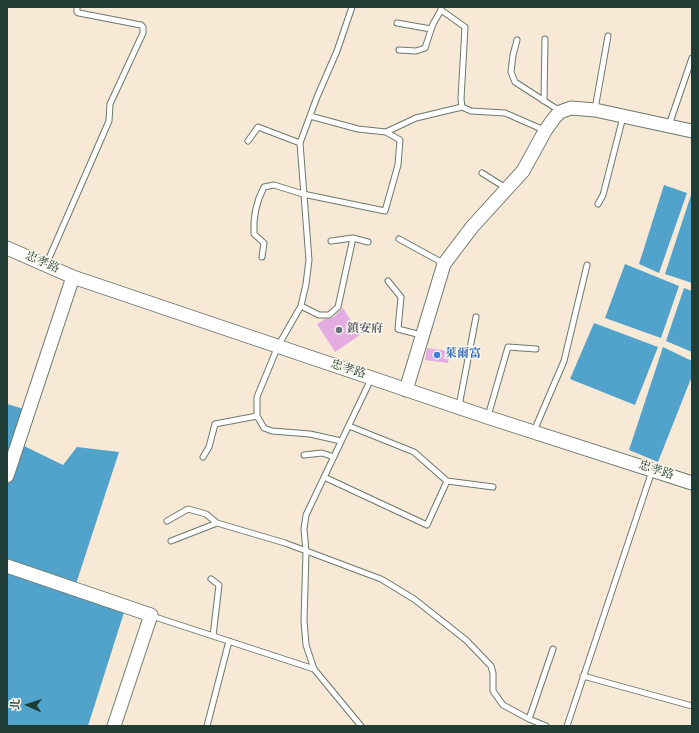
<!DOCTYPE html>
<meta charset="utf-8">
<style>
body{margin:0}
#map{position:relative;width:699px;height:733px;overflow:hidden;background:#f7e9d5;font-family:"IM FELL DW Pica","Noto Serif TC",serif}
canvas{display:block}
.frame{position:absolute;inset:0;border:8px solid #1f3d34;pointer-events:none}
.north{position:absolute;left:8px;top:685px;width:40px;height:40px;-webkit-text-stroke:3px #fbf7ec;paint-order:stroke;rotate:273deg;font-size:11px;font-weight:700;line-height:16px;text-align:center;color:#1f3d34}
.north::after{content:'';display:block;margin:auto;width:14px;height:18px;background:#1f3d34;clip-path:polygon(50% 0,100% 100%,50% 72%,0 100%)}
</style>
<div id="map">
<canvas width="699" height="733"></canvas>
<div class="frame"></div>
<div class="north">北</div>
</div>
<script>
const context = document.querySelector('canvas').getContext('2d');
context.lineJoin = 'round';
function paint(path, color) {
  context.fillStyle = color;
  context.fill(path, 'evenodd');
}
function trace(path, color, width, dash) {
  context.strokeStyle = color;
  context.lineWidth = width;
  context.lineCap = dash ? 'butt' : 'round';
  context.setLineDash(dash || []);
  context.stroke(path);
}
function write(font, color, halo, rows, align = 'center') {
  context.font = font + ' "IM FELL DW Pica","Noto Serif TC",serif';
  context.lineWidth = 3;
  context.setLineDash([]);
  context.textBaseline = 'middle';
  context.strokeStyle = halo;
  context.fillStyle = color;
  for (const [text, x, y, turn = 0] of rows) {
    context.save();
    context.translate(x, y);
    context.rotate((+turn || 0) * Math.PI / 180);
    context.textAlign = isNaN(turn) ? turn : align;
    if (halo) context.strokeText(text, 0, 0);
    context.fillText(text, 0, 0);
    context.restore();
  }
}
paint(new Path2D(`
 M664 185 687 193 659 273 639 264Z
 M691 195H692V283L665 274Z
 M625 264 679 286 661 338 605 318Z
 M684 288 692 291V352L666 341Z
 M594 323 658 347 635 405 570 379Z
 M663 347 692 361V376L658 462 629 450Z
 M7 404 24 409 18 443 63 465 77 447 119 452 75 587 126 606 88 726H7Z`), '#51a3cc');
paint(new Path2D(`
 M343 308 360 335 335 352 317 324 325 319 332 318Z
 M427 348 450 351 448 363 425 360Z`), '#e3ade2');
const lane = new Path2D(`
 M441 7V10L465 27 461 99 462 107 471 111 505 113 544 130
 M397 23 431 29
 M517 40 513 55 511 72 515 82 560 111
 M399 50 416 51 425 48 433 24 441 10
 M544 101 545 39
 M595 109 608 36
 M310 116 358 129 386 132 416 118 462 107
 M669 125 692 58
 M248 141 258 127 300 143
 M482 173 506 188
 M598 204 603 195 623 117
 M399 239 443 263
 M331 241 353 238 368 242
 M262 257 264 243 254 234C253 217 256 202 264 187L274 185 303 194 385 211 398 165 400 140 386 132
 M46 265 109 121 110 104 143 33V27L141 25 79 13 77 12V7
 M388 281 401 297 398 329 421 335
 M301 306 319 315H329L338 307 353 238
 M459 406 476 317
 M488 416 508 347 536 349
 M534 431 564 361 587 265
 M341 441 310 434 272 431 264 428 257 416V397L278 346 301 306 306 284 309 260 300 143 317 97 337 51 352 7
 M304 455 322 453 334 457
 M203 457 209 447 215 424 257 416
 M324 477 427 525 447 481 414 452 349 426
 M447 481 493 487
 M167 521 188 509 206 514 217 523 285 543 381 579 414 599 466 640 491 666 493 673V691L503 705 529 719 546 726
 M171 541 217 523
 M211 579 219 585 213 636
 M152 616 314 669
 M583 676 692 706
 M529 719 553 649
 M207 726 229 641
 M361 726 314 669 306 645 304 621 306 552 304 529 306 515 371 379
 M567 726 652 471`);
const secondary = new Path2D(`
 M7 248 73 277 487 417 692 483
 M406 390 444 264 472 227 523 171 545 131 555 117 560 112 571 108 595 110 692 131
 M7 476 73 277
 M7 566 151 615 114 726`);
trace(lane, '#6b796c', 7);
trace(secondary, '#6b796c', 15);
trace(lane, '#fff', 5);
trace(secondary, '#fff', 13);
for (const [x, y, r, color] of [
 [339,330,4,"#6b7280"],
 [437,355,4,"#3f7fe0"]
]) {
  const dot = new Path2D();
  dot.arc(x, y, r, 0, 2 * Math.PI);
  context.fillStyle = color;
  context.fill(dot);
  trace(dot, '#fbf7ec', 1.5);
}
write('12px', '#1f3d34', '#fbf7ec', [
 ["忠孝路",42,263,24],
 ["忠孝路",348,370,18],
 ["忠孝路",656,471,18]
]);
write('bold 12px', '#5b616d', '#fbf7ec', [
 ["鎮安府",347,330]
], 'left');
write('bold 12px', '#366cbe', '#fbf7ec', [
 ["萊爾富",445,355]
], 'left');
</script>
